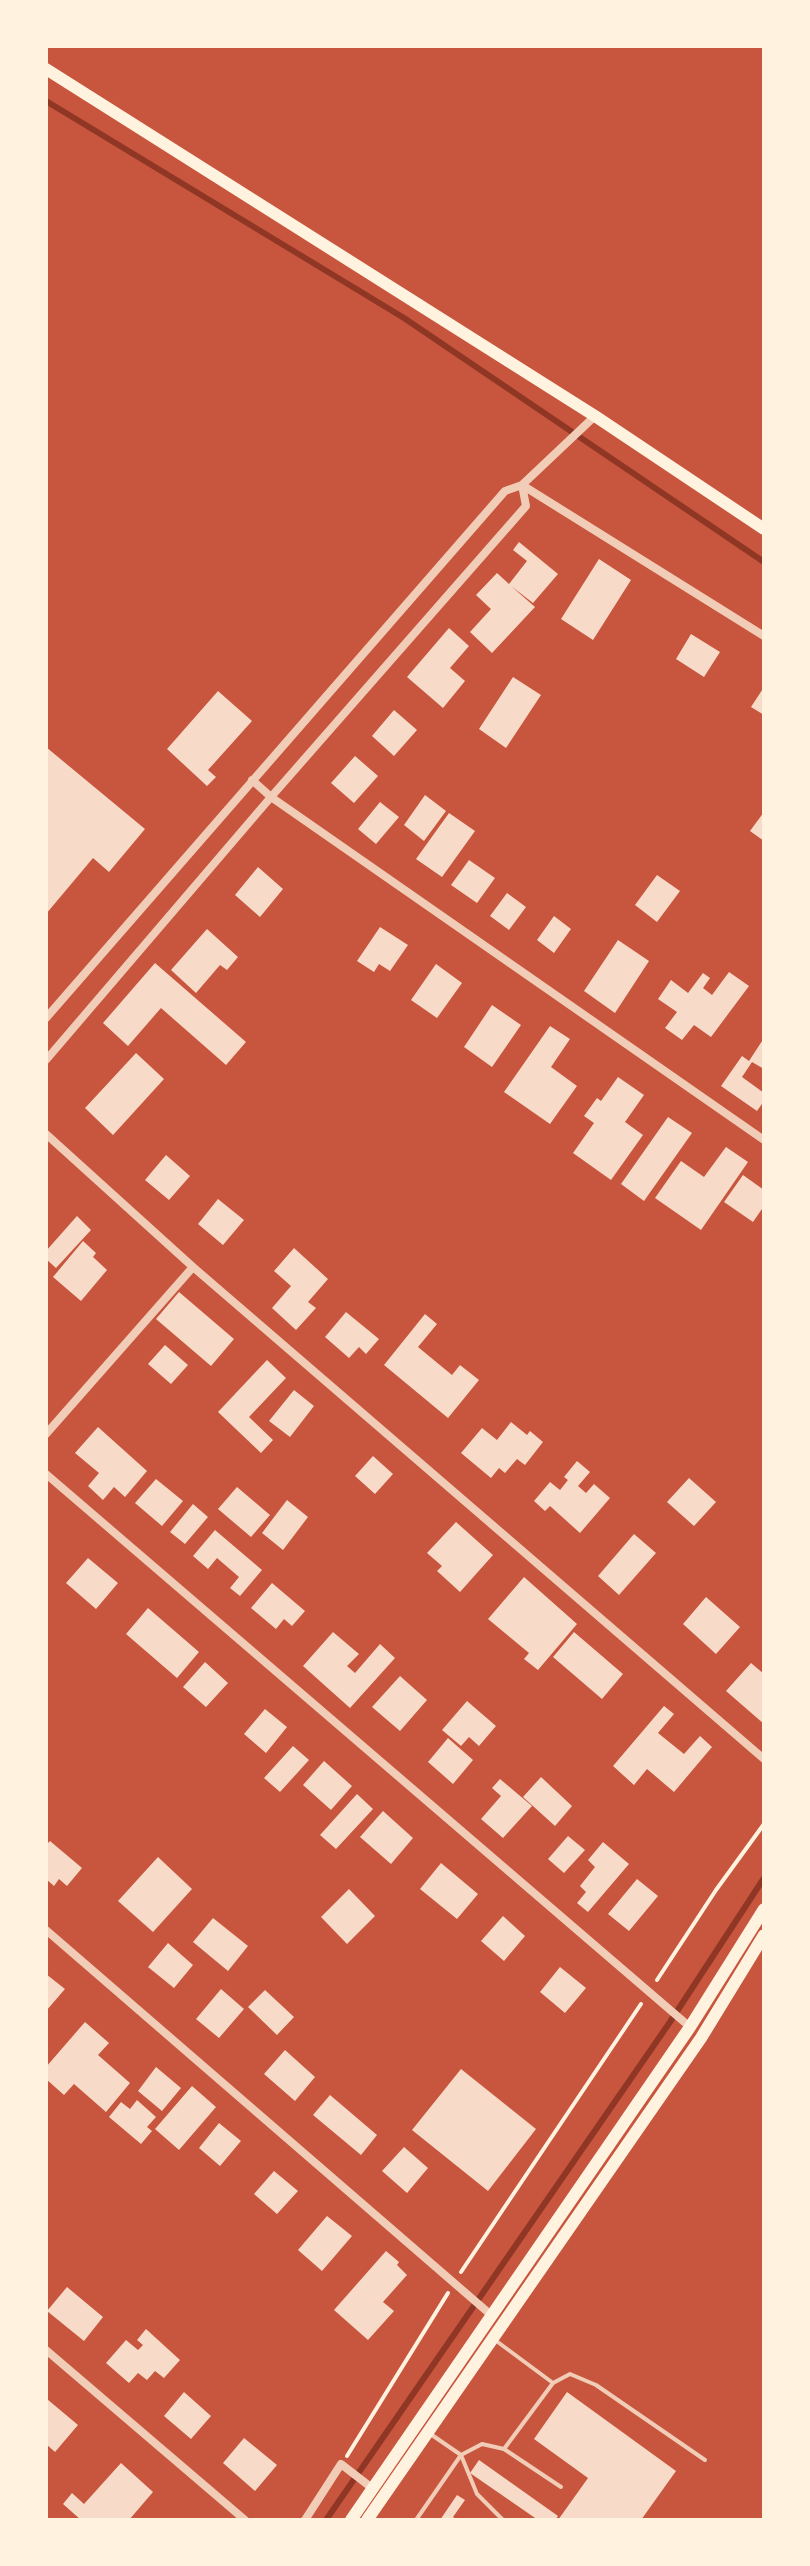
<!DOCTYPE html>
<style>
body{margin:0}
#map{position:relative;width:810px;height:2566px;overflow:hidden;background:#c8553d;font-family:"Exo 2",sans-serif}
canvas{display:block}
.frame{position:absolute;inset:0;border:48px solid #fff3e0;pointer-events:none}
</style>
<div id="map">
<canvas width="810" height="2566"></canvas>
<div class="frame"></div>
</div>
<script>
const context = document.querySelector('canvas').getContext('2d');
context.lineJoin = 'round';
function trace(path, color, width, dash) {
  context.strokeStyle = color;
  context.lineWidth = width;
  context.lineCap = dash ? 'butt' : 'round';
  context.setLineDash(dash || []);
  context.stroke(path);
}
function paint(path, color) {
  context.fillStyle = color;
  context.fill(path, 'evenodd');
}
trace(new Path2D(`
 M46 101 404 318 764 562
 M326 2520 670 2022 764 1878`), '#8f3625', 6);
paint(new Path2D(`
 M519 542 558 574 533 603 511 586 535 607 492 653 470 632 491 609 476 595 497 573 509 584 527 561 513 550Z
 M599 559 631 580 593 640 561 619Z
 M449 628 469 646 450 668 465 681 443 708 407 677Z
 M691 634 720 652 704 677 676 659Z
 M513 677 541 695 506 748 479 729Z
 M764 687V715L751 707Z
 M218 691 252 721 208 770 216 777 207 786 167 749Z
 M394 710 417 730 394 756 372 736Z
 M46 747 145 829 109 872 93 858 46 914Z
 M355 756 378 776 354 803 331 783Z
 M425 795 446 811 424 841 404 825Z
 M380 802 399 817 376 844 358 829Z
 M764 812V841L750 831Z
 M449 813 475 831 442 877 416 859Z
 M469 860 495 878 477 903 451 885Z
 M258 867 283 889 260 917 235 895Z
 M657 875 680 891 657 922 635 905Z
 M507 893 526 907 509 930 490 916Z
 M554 916 571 929 554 953 537 940Z
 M380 927 408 945 390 971 379 964 374 972 357 961Z
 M207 929 238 957 227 970 220 965 196 993 171 970Z
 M618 940 649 961 615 1013 584 991Z
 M155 963 246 1042 226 1065 161 1008 128 1046 103 1023Z
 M436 964 462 983 437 1018 411 1000Z
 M729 972 749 986 711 1037 694 1025 682 1040 665 1028 677 1012 658 999 671 980 688 993 703 973 710 978 703 988 712 995Z
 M492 1005 521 1025 492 1067 464 1047Z
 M550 1026 570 1039 551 1067 577 1086 550 1124 504 1092Z
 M764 1038V1069L752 1062 742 1077 764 1093V1101L757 1111 721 1086 742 1056 749 1061Z
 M136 1053 164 1079 113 1135 85 1108Z
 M618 1077 644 1095 625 1122 643 1135 611 1180 573 1153 594 1123 584 1116 597 1098 601 1101Z
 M668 1117 692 1133 644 1201 621 1184Z
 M726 1147 748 1162 701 1230 655 1198 681 1161 704 1177Z
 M166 1155 190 1176 169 1200 145 1180Z
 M743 1175 764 1190V1206L753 1222 724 1202Z
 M218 1199 244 1220 223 1245 198 1224Z
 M77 1216 91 1230 56 1268 46 1259V1251Z
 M83 1241 96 1253 93 1257 107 1270 81 1301 53 1277Z
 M294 1248 328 1279 308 1302 316 1308 296 1330 272 1308 291 1286 274 1271Z
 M179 1292 234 1339 211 1366 156 1319Z
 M346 1312 379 1339 366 1354 359 1347 349 1358 325 1337Z
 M425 1314 437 1324 418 1347 452 1375 460 1365 479 1380 448 1418 384 1365Z
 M165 1345 188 1365 171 1384 148 1364Z
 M267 1360 286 1378 249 1417 273 1440 261 1453 218 1412Z
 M294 1390 314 1406 290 1437 269 1421Z
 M511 1422 527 1435 530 1431 543 1442 525 1465 517 1459 505 1473 499 1468 491 1478 461 1453 482 1428 497 1440Z
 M98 1427 147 1471 125 1497 114 1487 103 1500 88 1486 99 1473 75 1453Z
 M373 1456 393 1474 375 1494 355 1476Z
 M577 1461 590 1472 578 1486 586 1493 594 1484 610 1498 580 1533 550 1506 545 1511 534 1501 550 1482 560 1490 568 1480 564 1477Z
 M689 1478 716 1502 694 1526 667 1502Z
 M156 1479 183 1501 162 1526 135 1503Z
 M237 1487 270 1515 251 1537 218 1509Z
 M287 1500 308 1517 283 1550 262 1533Z
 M193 1504 208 1517 185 1544 170 1532Z
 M456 1522 493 1555 460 1592 437 1571 442 1566 427 1553Z
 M215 1530 262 1570 240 1596 230 1588 239 1577 217 1558 208 1569 193 1556Z
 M634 1534 656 1553 619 1595 598 1576Z
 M88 1558 118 1583 96 1609 66 1583Z
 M524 1577 577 1624 538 1670 524 1659 529 1653 488 1619Z
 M272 1583 305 1611 292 1626 284 1619 276 1629 251 1608Z
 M706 1597 740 1627 716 1654 683 1624Z
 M148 1608 199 1652 177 1678 126 1634Z
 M333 1632 359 1654 347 1666 355 1673 380 1644 395 1658 350 1708 303 1666Z
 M574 1632 623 1674 602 1699 553 1657Z
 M205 1662 228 1683 206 1707 183 1687Z
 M751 1663 764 1674V1724L726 1691Z
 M400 1676 427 1700 400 1731 372 1707Z
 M467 1701 496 1726 479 1746 469 1737 461 1746 442 1730Z
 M664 1706 674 1714 658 1733 684 1754 700 1736 712 1747 674 1792 647 1769 634 1785 613 1766Z
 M265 1709 287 1727 266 1753 244 1734Z
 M448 1738 473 1760 453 1784 428 1762Z
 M293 1746 309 1760 280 1792 264 1778Z
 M324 1761 352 1786 331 1810 303 1785Z
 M541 1777 572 1806 555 1826 523 1797Z
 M500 1779 532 1806 503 1838 481 1819 501 1796 492 1788Z
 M357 1794 373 1809 336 1849 320 1835Z
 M383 1811 413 1838 391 1864 360 1837Z
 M568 1836 585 1850 564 1873 548 1859Z
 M50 1841 82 1868 67 1886 59 1879 54 1886 46 1879V1845Z
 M603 1842 629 1864 588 1912 577 1903 586 1892 580 1886 595 1867 588 1860Z
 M158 1857 192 1889 153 1932 118 1901Z
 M441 1863 478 1894 457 1919 420 1889Z
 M637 1879 658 1896 629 1931 608 1914Z
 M349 1889 375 1916 347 1944 321 1917Z
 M503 1916 525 1936 504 1961 481 1941Z
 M213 1918 248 1946 228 1971 193 1942Z
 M168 1943 193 1965 174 1988 148 1967Z
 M560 1967 586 1988 565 2013 540 1992Z
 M46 1974 65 1989 46 2011Z
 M221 1989 244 2009 219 2038 196 2019Z
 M265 1990 294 2017 277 2035 248 2007Z
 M85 2022 109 2043 98 2055 130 2083 106 2112 74 2084 64 2095 46 2079V2067Z
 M285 2050 315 2077 295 2101 264 2074Z
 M156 2067 181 2088 162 2111 138 2091Z
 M461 2069 536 2129 488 2191 412 2130Z
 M192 2086 216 2107 179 2150 155 2129Z
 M330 2095 377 2135 361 2155 313 2115Z
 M137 2100 156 2117 147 2127 152 2131 141 2144 109 2117 121 2102 130 2109Z
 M219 2123 241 2141 220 2166 199 2148Z
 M404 2147 428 2168 407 2193 382 2171Z
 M274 2171 298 2191 277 2214 254 2194Z
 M327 2216 352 2236 322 2271 298 2250Z
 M386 2251 399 2262 397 2265 407 2275 383 2302 394 2311 368 2340 334 2310Z
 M67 2287 103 2317 84 2341 47 2311Z
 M146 2329 180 2360 164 2378 155 2371 147 2380 138 2373 129 2383 106 2363 126 2340 138 2350 143 2345 137 2340Z
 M184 2392 211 2416 191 2439 164 2416Z
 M567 2392 676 2471 641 2520H558L588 2478 534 2439Z
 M47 2399 78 2425 55 2452 46 2444Z
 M244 2438 277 2465 255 2491 223 2463Z
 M479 2460 558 2516 555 2520H538L470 2473Z
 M121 2463 153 2492 129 2520H81L63 2504 72 2493 84 2504Z
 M457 2495 465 2500 453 2517 457 2520H440Z`), '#f7dbc8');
trace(new Path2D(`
 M657 1980 716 1890 764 1824
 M461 2272 641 2004
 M347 2456 448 2293`), '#fff3e0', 4);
trace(new Path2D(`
 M495 2340 553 2383 504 2449 482 2444 461 2455 477 2494 503 2520
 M553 2383 570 2374 596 2385 705 2460
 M504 2449 561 2487
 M416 2520 461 2455 429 2433`), '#f1ccb7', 4);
trace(new Path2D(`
 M522 485 764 636
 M252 780 271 797 764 1140
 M46 1018 505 491 522 485 595 416
 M46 1060 271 797 526 506 522 485
 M46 1134 193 1267 764 1759
 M46 1434 193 1267
 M46 1474 690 2027
 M46 1930 490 2314
 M46 2350 245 2520
 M305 2520 341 2464 372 2488`), '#f1ccb7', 8);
trace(new Path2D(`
 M46 69 595 416 764 529
 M351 2520 690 2027 764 1909
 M367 2520 701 2038 764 1935`), '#fff3e0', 12);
</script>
